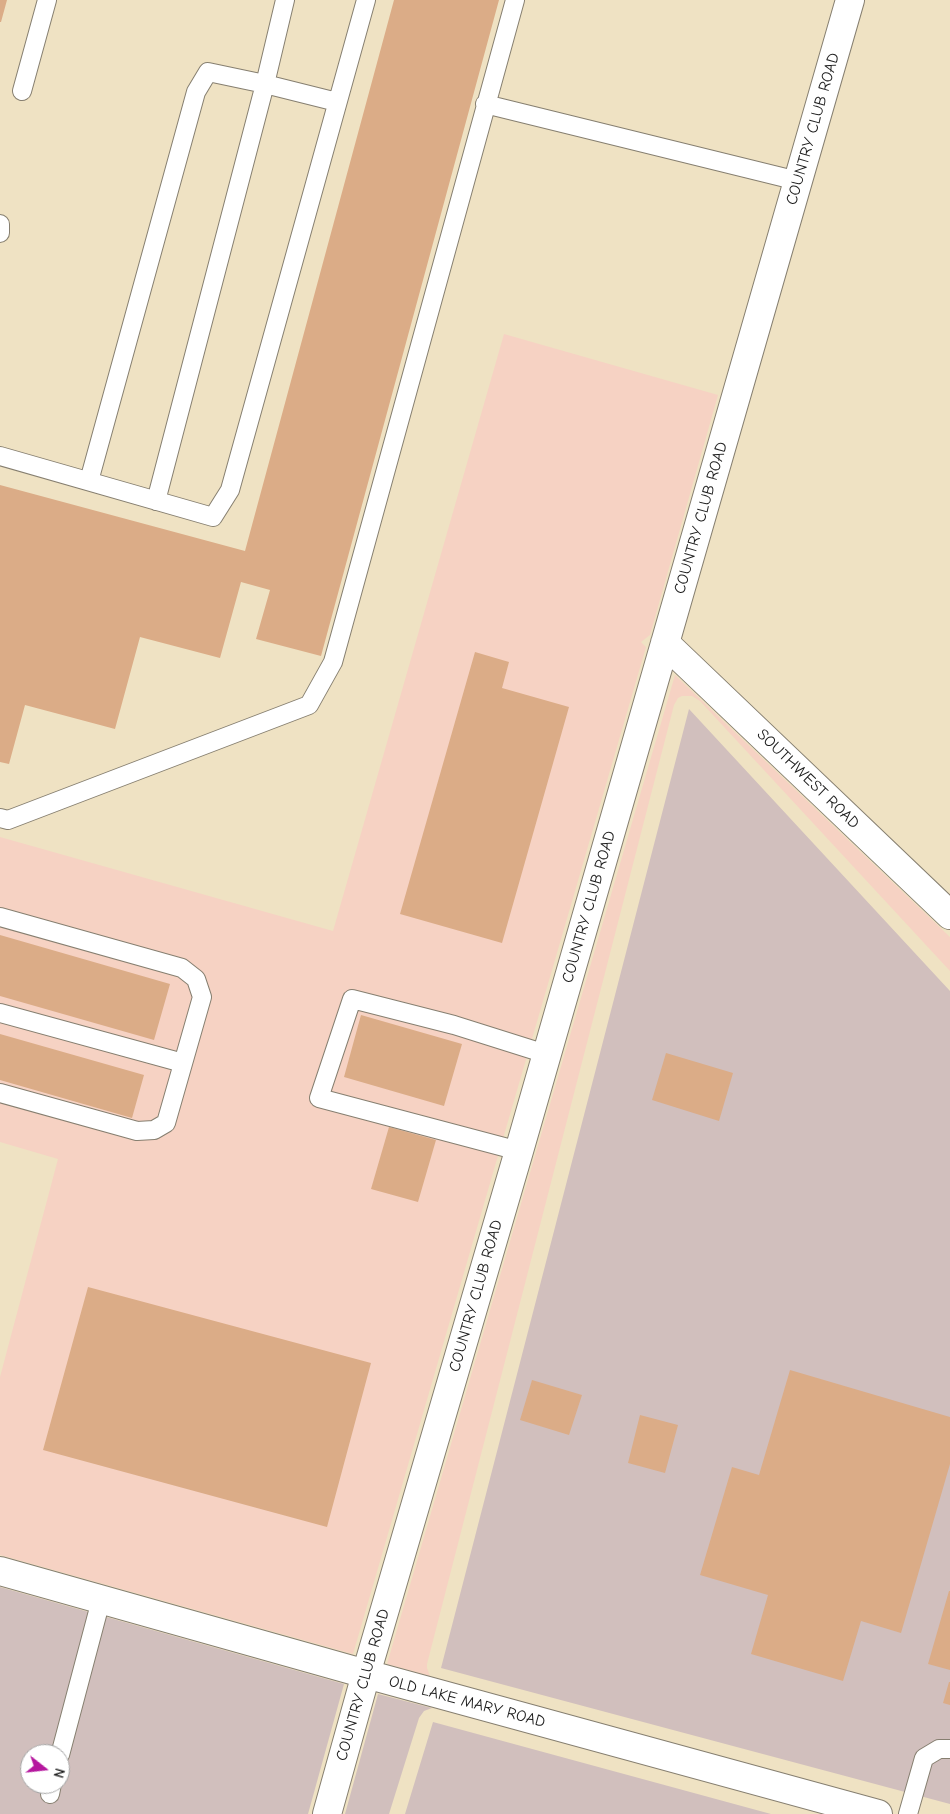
<!DOCTYPE html>
<style>
body{margin:0}
#map{position:relative;width:950px;height:1814px;overflow:hidden;background:#efe2c3;font-family:"Comic Neue",sans-serif}
canvas{display:block}
.north{position:absolute;left:20px;top:1744px;width:50px;height:50px;box-sizing:border-box;background:#fff;border:1px solid #a4a4a4;border-radius:50%;rotate:106deg;font-size:14px;font-weight:700;line-height:20px;text-align:center;color:#1c1c1c}
.north::after{content:'';display:block;margin:auto;width:18px;height:22px;background:#b5179e;clip-path:polygon(50% 0,100% 100%,50% 72%,0 100%)}
</style>
<div id="map">
<canvas width="950" height="1814"></canvas>
<div class="north">N</div>
</div>
<script>
const context = document.querySelector('canvas').getContext('2d');
context.lineJoin = 'round';
function paint(path, color) {
  context.fillStyle = color;
  context.fill(path, 'evenodd');
}
function trace(path, color, width, dash) {
  context.strokeStyle = color;
  context.lineWidth = width;
  context.lineCap = dash ? 'butt' : 'round';
  context.setLineDash(dash || []);
  context.stroke(path);
}
function write(font, color, halo, rows, align = 'center') {
  context.font = font + ' "Comic Neue",sans-serif';
  context.lineWidth = 4;
  context.setLineDash([]);
  context.textBaseline = 'middle';
  context.strokeStyle = halo;
  context.fillStyle = color;
  for (const [text, x, y, turn = 0] of rows) {
    context.save();
    context.translate(x, y);
    context.rotate((+turn || 0) * Math.PI / 180);
    context.textAlign = isNaN(turn) ? turn : align;
    if (halo) context.strokeText(text, 0, 0);
    context.fillText(text, 0, 0);
    context.restore();
  }
}
paint(new Path2D(`
 M504 334 718 395 650 635 641 642 646 647 353 1654 0 1555V1377L58 1159 0 1142V837L333 931Z
 M675 675 950 937V971L700 701 692 696H682L678 698 674 705 427 1664V1668L430 1676 387 1664Z`), '#f6d2c3');
paint(new Path2D(`
 M689 709 950 991V1804L441 1668Z
 M0 1587 344 1684 308 1814H0ZM30 1754H60V1784H30Z
 M378 1694 432 1708 424 1711 419 1718 389 1814H345Z
 M433 1722 771 1814H405Z`), '#d1bfbd');
paint(new Path2D(`
 M0 0H7L1 22H0Z
 M394 0H499L321 656 256 639 270 590 241 582 220 658 140 637 115 729 25 705 9 764 0 762V485L245 551Z
 M475 652 509 662 502 688 569 707 502 943 400 914Z
 M0 935 170 984 154 1040 0 996Z
 M361 1015 462 1044 444 1106 344 1077Z
 M0 1034 144 1075 132 1118 0 1080Z
 M666 1053 733 1073 719 1121 652 1100Z
 M389 1127 436 1140 418 1202 371 1189Z
 M88 1287 371 1363 327 1527 43 1450Z
 M790 1370 950 1417V1464L901 1633 861 1621 843 1681 751 1654 768 1595 700 1575 732 1467 759 1475Z
 M532 1380 582 1395 569 1435 520 1420Z
 M640 1415 678 1425 665 1473 628 1463Z
 M949 1591H950V1670L928 1664Z
 M949 1682H950V1705L943 1703Z`), '#dbac87');
const lane = new Path2D(`
 M22 91 47 0
 M485 104 798 181
 M0 224V233
 M0 456 213 517 230 490 366 0
 M89 481 196 92 208 72 265 84 337 102
 M156 501 265 84 285 0
 M0 818 8 820 309 705 333 662 515 0
 M0 917 182 968 196 979 202 997 166 1123 154 1130 137 1131 0 1093
 M0 1013 183 1063
 M519 1151 319 1098 352 999 454 1025 546 1054
 M60 1755 101 1600
 M50 1794 52 1784
 M908 1814 924 1758 939 1749H950`);
const secondary = new Path2D(`
 M665 643 950 915
 M0 1571 366 1674 878 1814
 M327 1814 366 1674 519 1151 850 0`);
trace(lane, '#867f70', 20);
trace(secondary, '#867f70', 30);
trace(lane, '#fff', 18);
trace(secondary, '#fff', 28);
write('16px', '#1c1c1c', '#fff', [
 ["COUNTRY CLUB ROAD",813,129,-74],
 ["COUNTRY CLUB ROAD",701,518,-74],
 ["SOUTHWEST ROAD",808,779,44],
 ["COUNTRY CLUB ROAD",589,907,-74],
 ["COUNTRY CLUB ROAD",476,1296,-74],
 ["COUNTRY CLUB ROAD",363,1685,-74],
 ["OLD LAKE MARY ROAD",467,1702,15]
]);
</script>
